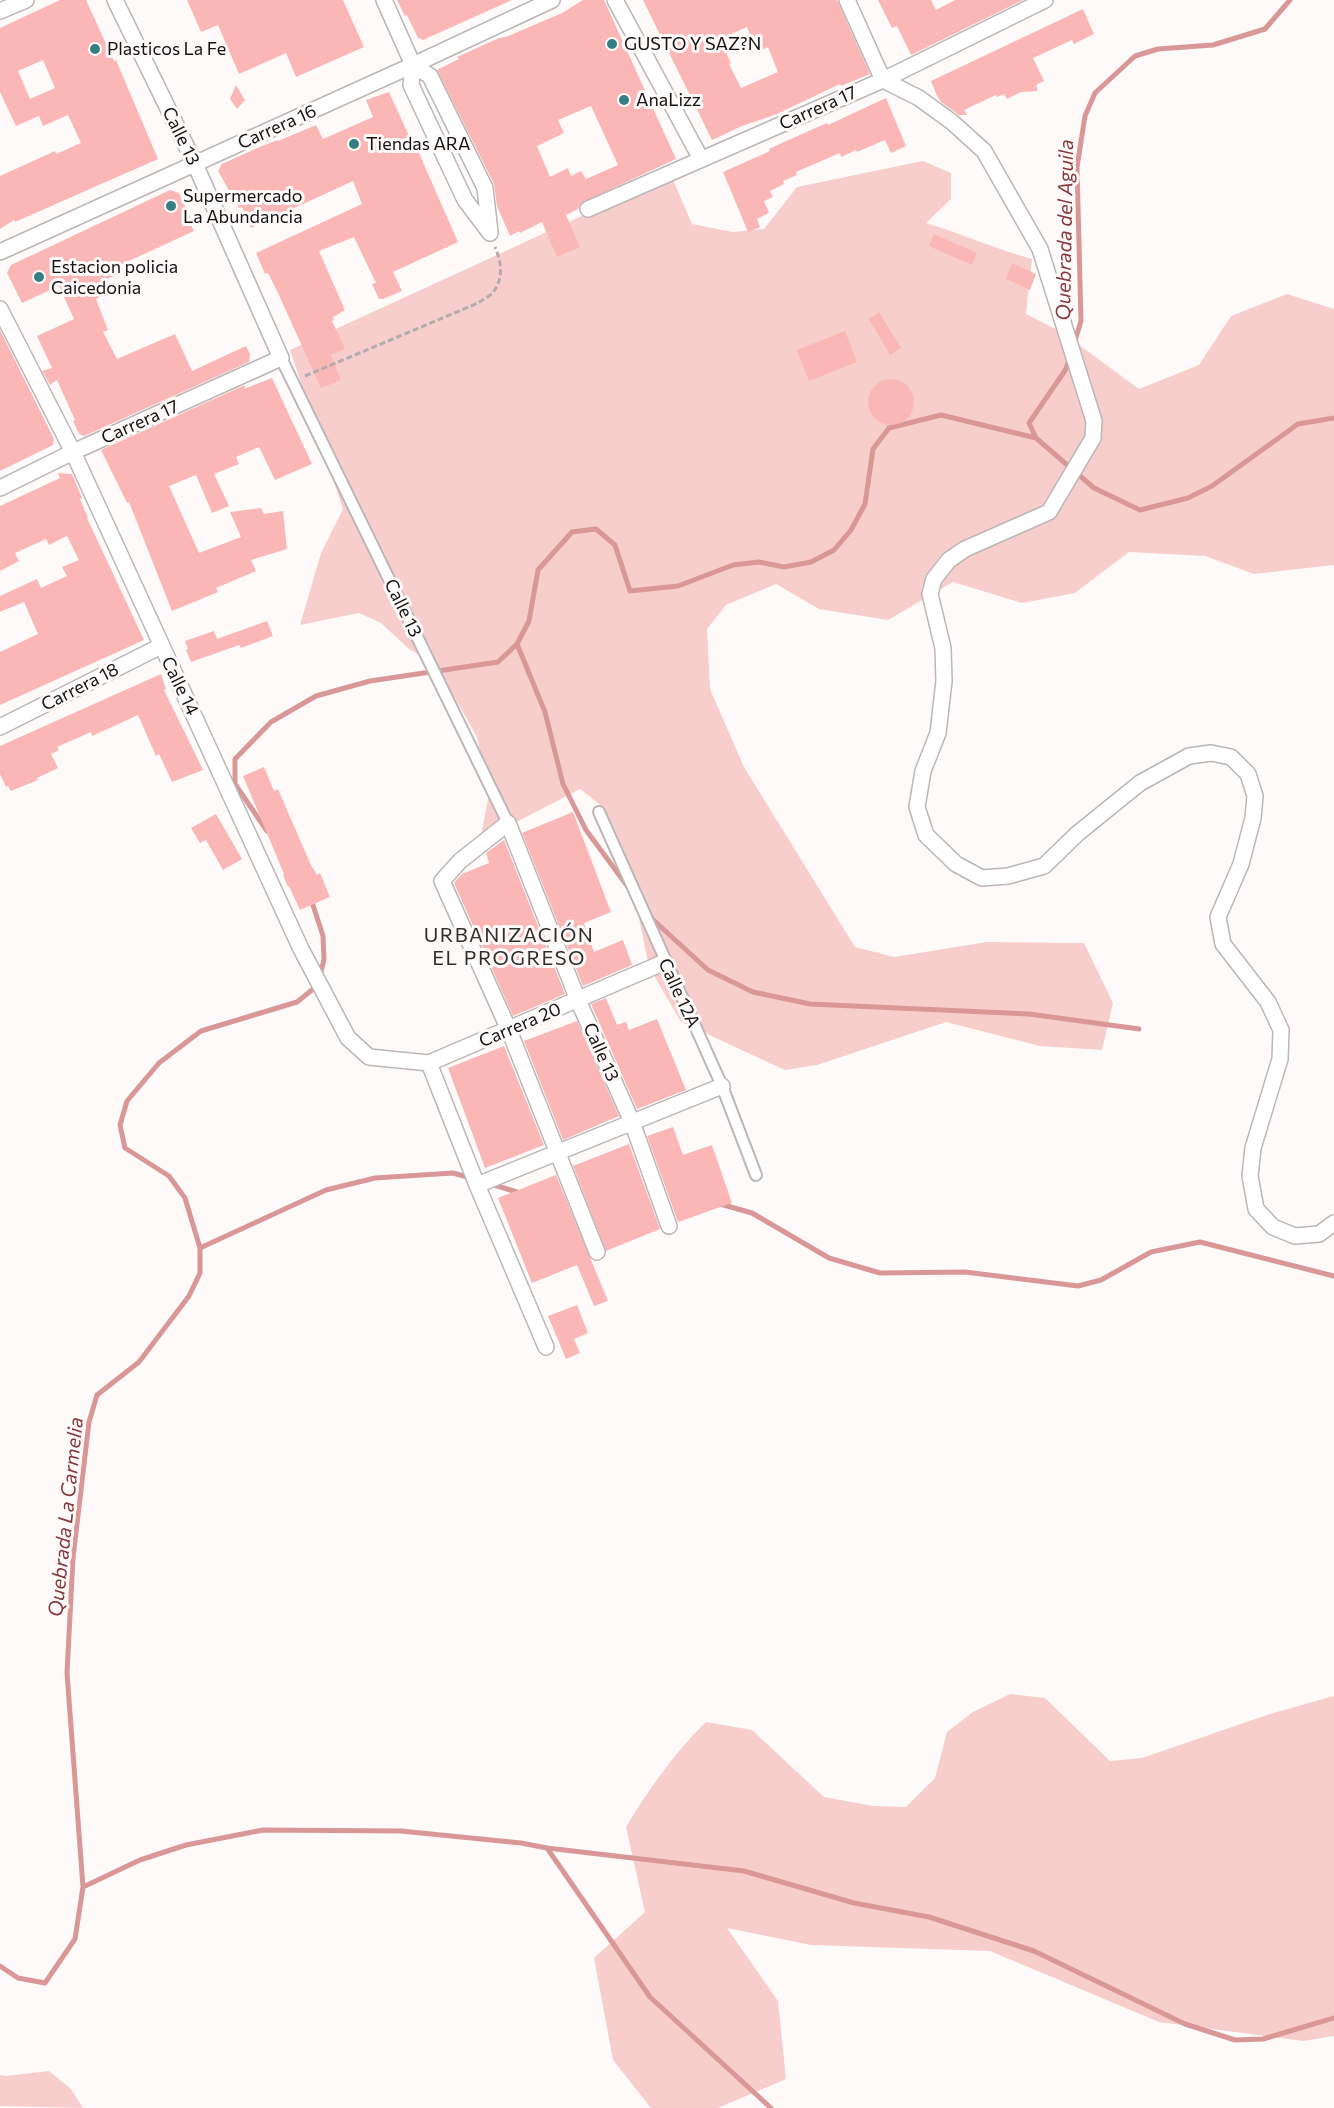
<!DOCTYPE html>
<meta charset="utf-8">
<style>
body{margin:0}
canvas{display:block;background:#fefafa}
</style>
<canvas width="1334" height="2108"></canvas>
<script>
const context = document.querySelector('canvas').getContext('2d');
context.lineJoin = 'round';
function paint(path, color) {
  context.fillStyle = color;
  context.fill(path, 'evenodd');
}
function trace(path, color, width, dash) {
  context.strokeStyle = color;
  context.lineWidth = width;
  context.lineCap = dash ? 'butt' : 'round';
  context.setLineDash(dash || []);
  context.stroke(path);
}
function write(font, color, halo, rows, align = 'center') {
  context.font = font + ' Commissioner,sans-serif';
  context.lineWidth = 6;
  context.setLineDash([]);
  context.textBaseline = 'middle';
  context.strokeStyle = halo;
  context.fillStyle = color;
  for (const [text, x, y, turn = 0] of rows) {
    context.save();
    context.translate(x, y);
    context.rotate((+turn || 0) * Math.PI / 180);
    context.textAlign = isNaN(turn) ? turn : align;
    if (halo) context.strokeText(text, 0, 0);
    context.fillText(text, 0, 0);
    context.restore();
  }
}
paint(new Path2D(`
 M923 161 951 173V199L926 223C962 234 996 249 1032 259L1026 314 1063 333 1139 389 1199 365 1231 316 1287 294 1334 309V565L1254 574 1205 556 1129 552 1075 593 1022 603 953 582 888 620 819 609 776 584 726 605 707 629 710 689 744 767 855 947 894 957 987 942 1084 943 1113 1003 1102 1050 1040 1046 946 1022 817 1065 785 1070 681 1022 649 967 631 879 604 808 580 789 480 841 489 794 477 737 451 691 424 658 408 648 381 623 359 613 300 625 321 553 343 509 290 350 671 175 692 224 733 232 764 229 797 187Z
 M1010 1694 1045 1698 1110 1761 1142 1758 1270 1714 1334 1696V2036L1303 2041 1159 2022 990 1951 811 1945 727 1928 778 2001 786 2079 718 2108H651L613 2060 594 1958 645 1912 626 1827C649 1789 674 1753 706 1722L752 1730 824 1797 873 1806 906 1807 935 1778 947 1732 973 1712Z
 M49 2071 71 2089 83 2108 0 2106V2075L6 2076Z`), '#f8cecc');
trace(new Path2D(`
 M1074 344 1081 321 1077 167 1085 116 1095 93 1135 56 1158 49 1213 45 1265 29 1290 0
 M1036 438 1029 423 1066 369 1070 356
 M517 644 545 712 563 784 586 830 628 887
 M267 831 235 784V759L271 722 316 696 370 681 498 662 517 644 529 621 538 570 572 532 596 529 615 545 630 591 678 586 733 565 759 562 784 567 811 562 834 550 851 530 865 504 873 449 889 428 941 415 1036 438 1094 488 1140 510 1188 498 1212 486 1298 424 1334 418
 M650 917 708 970 753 992 810 1004 1029 1014 1139 1029
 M491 1184 520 1193
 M720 1204 752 1213 829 1258 880 1273 965 1272 1078 1286 1101 1280 1151 1252 1200 1242 1334 1276
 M200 1248 326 1190 375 1178 453 1173 471 1178
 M547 1848 650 1997 771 2108
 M83 1887 140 1860 186 1845 263 1830 401 1831 521 1843 547 1848 744 1871 854 1903 929 1917 1034 1951 1185 2024 1235 2040 1263 2039 1334 2018
 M0 1966 18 1978 45 1983 75 1939 83 1887 67 1673 73 1558 89 1422 97 1395 139 1362 189 1296 200 1273V1248L185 1198 169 1176 125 1148 120 1125 127 1101 159 1063 201 1031 297 1002 317 986 324 960 323 936 311 899`), '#d99897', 5);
paint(new Path2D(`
 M60 0H86L114 61 116 60 158 159 40 211 15 222 14 220 0 229V176L55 151 56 154 81 143 68 115 43 126 39 116 16 126 0 92V28ZM43 60 55 88 30 99 18 71Z
 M187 0H343L364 47 296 77 286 53 239 74 218 25 201 32Z
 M397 0H512L423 40 418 38 407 15 405 16Z
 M583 0H604L676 159 581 203 578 209 566 215 580 247 557 257 542 222 520 233 519 231 510 236 497 206 494 184 437 70 459 59 457 57 499 38 506 37 562 13ZM591 106 618 165 586 179 581 171 571 176 568 168 550 177 537 146 564 133 558 120Z
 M643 0H837L870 74 841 86 840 84 777 114 742 126 712 140ZM747 27 757 52 768 47 778 72 741 88 729 64 731 63 720 39Z
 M878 0H931L936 10 955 0H1023L911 55 897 26 892 28Z
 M1083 9 1094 34 1074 44 1072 40 1033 58 1044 81 1036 85 1038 91 1021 92 1007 99 1004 94 997 97 996 95 964 110 967 115H959L941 102 937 96 931 81Z
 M236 85 245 100 237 109 230 99Z
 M389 92 410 138 412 137 458 242 393 272 402 291 383 299H379L372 284 376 283 354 237 319 251 345 310 333 317 334 320 332 321 345 349 331 355 341 380 321 388 278 293 268 273 265 274 256 253 362 204 353 181 251 228 242 207 239 208 218 171 222 164 262 146 278 140V141L316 125 323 139 373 117 366 100Z
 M886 98 906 146 891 153 885 140 857 152 856 150 841 157 840 153 796 172 797 175 783 181 784 184 770 191 773 197 764 201 769 213 757 219 760 227 748 232 723 172 770 151 769 149 784 142 827 123 828 125Z
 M170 190 179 193 191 219 188 220 194 231 116 267 119 274 104 280 110 293 96 299 108 330 103 332 117 359 175 334 192 371 246 346 250 354 249 362 84 436 79 434 73 421 75 420 57 380 50 385 42 371 52 368 37 336 74 319 59 286 22 303 7 273 11 265Z
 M934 234 977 253 972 265 929 246Z
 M1012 263 1036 274 1030 290 1006 279Z
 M879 312 901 348 890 355 869 319Z
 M0 330 54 439 53 445 0 471Z
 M845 331 857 362 809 381 797 350Z
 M272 378 312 464 275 480 259 447 236 457 239 464 214 474 229 506 212 513 196 475 169 486 199 553 241 537 230 512 261 508 264 514 283 511 287 549 251 560 256 571 216 588 218 592 172 611 129 502 127 503 101 450 245 385 244 389Z
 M868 402a23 23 0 1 1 46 0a23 23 0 1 1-46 0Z
 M58 473 72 474 82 498 80 499 88 518H87L144 640 0 705V652L38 634 24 602 0 612V596L37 579 41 588 67 576 62 567 79 560 67 536 49 545 46 539 15 553 19 561 0 571V506L60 478Z
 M267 621 273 636 241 648 239 645 191 662 186 650 188 649 185 641 214 631 217 639Z
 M161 674 166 689 164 690 203 770 172 782 159 754 156 756 138 715 92 736 91 732 57 747 59 750 51 754 58 768 37 778 38 780 11 791 8 786 6 787 0 774V746Z
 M264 767 274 791 278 789 310 863 317 875 320 873 330 897 300 910 289 886 288 887 283 875 284 874 243 776Z
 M573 812 611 912 584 923 594 952 623 940 632 965 583 986 522 833Z
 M216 814 242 859 223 870 206 840 200 843 191 828Z
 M504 840 565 994 513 1016 454 883 462 874 489 863 486 853Z
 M606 998 617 1025 626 1022 629 1030 657 1019 686 1090 637 1109 591 1004Z
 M577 1021 619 1116 563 1140 524 1041Z
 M504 1046 544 1145 485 1168 448 1068Z
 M673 1127 683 1155 712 1145 732 1203 678 1222 647 1136Z
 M629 1144 660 1229 606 1251 573 1166Z
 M556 1175 608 1301 594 1306 577 1265 532 1283 498 1198Z
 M577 1305 588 1333 574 1339 580 1353 566 1359 548 1316Z`), '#fab7b6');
const pedestrian = new Path2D(`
 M281 358 508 823
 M599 812 722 1086 756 1175`);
const minor = new Path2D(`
 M384 0 413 65 411 85 465 200 490 233
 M615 0 701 159
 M847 0 883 80 919 98 952 122 984 151 1040 249 1094 421 1093 438 1049 512 965 549 949 560 934 579 930 594 943 648 944 681 938 733 923 771 917 807 926 835 956 864 982 878 1008 876 1044 866 1077 834 1140 783 1189 756 1211 753 1231 757 1248 774 1255 796 1253 818 1241 864 1218 917 1223 944 1268 1002 1281 1030 1280 1059 1253 1148 1250 1176 1256 1209 1273 1227 1295 1236 1319 1234 1334 1223
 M0 11 26 0
 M413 65 430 76 485 188 490 232
 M588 209 883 80 1045 0
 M0 252 413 65 552 0
 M0 309 73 452 301 949 348 1038 369 1057 429 1063 665 962
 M0 488 73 452 281 358 195 164 115 0
 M0 727 161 646
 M429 1063 477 1185 546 1347
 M477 1185 722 1086
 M597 1252 509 1030 442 881 460 861 508 823 578 1000 632 1122 669 1226`);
trace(pedestrian, '#bcb6b6', 14);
trace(minor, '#bcb6b6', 18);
trace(new Path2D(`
 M305 376 478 303C482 300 491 296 494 291 504 277 501 261 495 247`), '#b1adad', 3, [6, 3]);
trace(pedestrian, '#fff', 10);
trace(minor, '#fff', 15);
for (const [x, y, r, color] of [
 [612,44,6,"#357e82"],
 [95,49,6,"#357e82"],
 [624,100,6,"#357e82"],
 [354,144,6,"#357e82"],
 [171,206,6,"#357e82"],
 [39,277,6,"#357e82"]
]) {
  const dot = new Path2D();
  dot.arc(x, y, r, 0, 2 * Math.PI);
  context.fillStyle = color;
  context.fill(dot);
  trace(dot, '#fefafa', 2);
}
write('18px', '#141212', '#fefafa', [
 ["GUSTO Y SAZ?N",624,44],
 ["Plasticos La Fe",107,49],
 ["AnaLizz",636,100],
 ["Tiendas ARA",366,144],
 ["Supermercado",183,196],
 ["La Abundancia",183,217],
 ["Estacion policia",51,267],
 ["Caicedonia",51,288]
], 'left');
write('18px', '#141212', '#fefafa', [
 ["Carrera 17",818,108,-24],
 ["Carrera 16",277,127,-24],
 ["Calle 13",181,136,64],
 ["Carrera 17",140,422,-24],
 ["Calle 13",403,608,64],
 ["Calle 14",180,686,64],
 ["Carrera 18",80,687,-27],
 ["Calle 12A",679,993,65],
 ["Carrera 20",520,1025,-23],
 ["Calle 13",601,1052,66]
]);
write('italic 20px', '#87383c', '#fefafa', [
 ["Quebrada del Aguila",1065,230,-89],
 ["Quebrada La Carmelia",66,1517,-84]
]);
context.letterSpacing = '1.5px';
write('20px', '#322d2d', '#fefafa', [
 ["URBANIZACIÓN",509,935],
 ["EL PROGRESO",509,958]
]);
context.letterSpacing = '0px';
</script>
